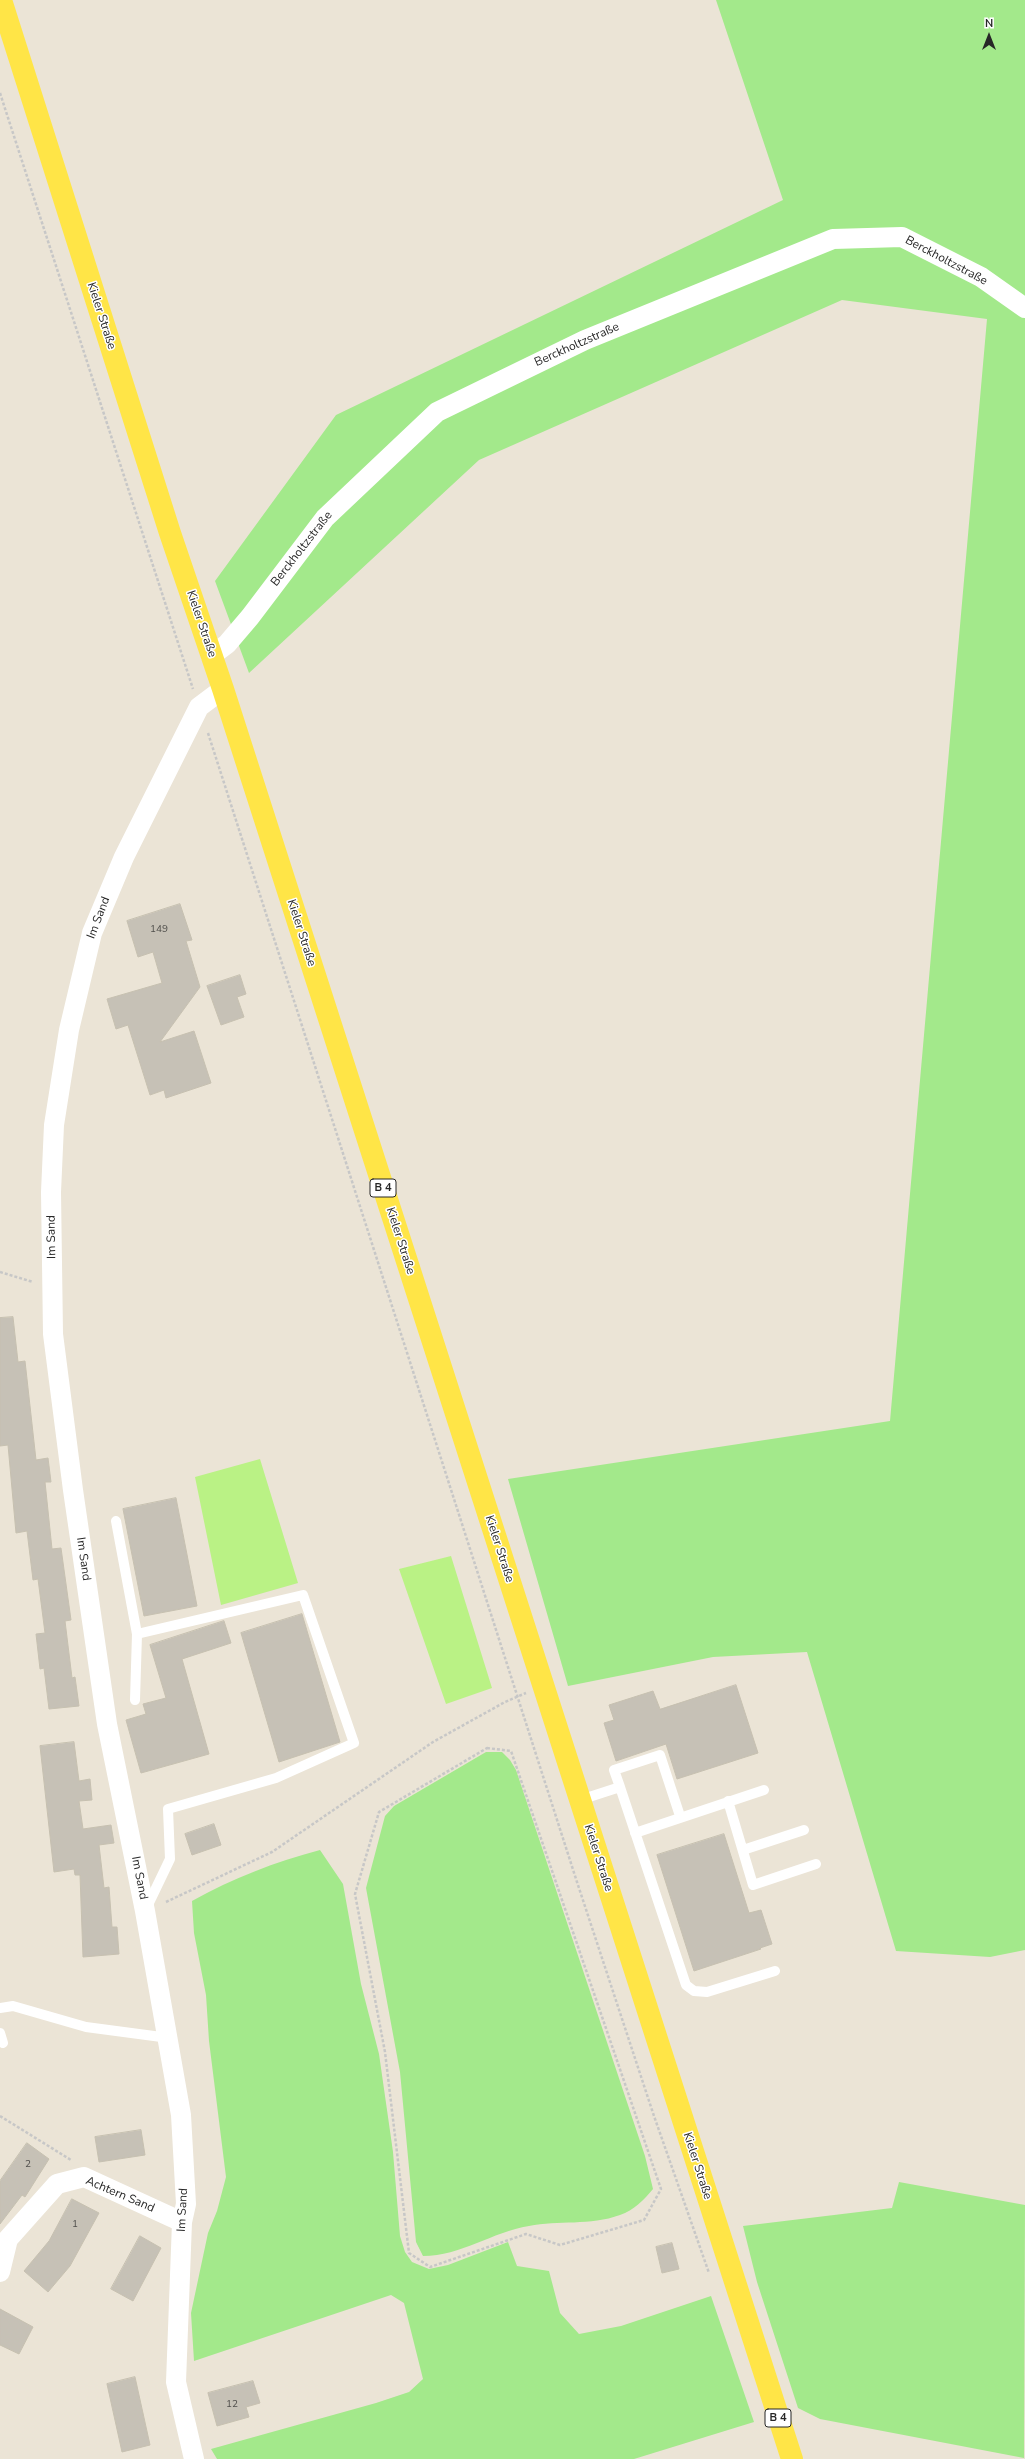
<!DOCTYPE html>
<meta charset="utf-8">
<style>
body{margin:0}
#map{position:relative;width:1025px;height:2459px;overflow:hidden;background:#ebe4d6;font-family:"Nunito Sans",sans-serif}
canvas{display:block}
.north{position:absolute;left:969px;top:16px;width:40px;height:40px;-webkit-text-stroke:3px #fff;paint-order:stroke;rotate:0deg;font-size:11px;font-weight:700;line-height:16px;text-align:center;color:#272727}
.north::after{content:'';display:block;margin:auto;width:14px;height:18px;background:#272727;clip-path:polygon(50% 0,100% 100%,50% 72%,0 100%)}
</style>
<div id="map">
<canvas width="1025" height="2459"></canvas>
<div class="north">N</div>
</div>
<script>
const context = document.querySelector('canvas').getContext('2d');
context.lineJoin = 'round';
function paint(path, color) {
  context.fillStyle = color;
  context.fill(path, 'evenodd');
}
function trace(path, color, width, dash) {
  context.strokeStyle = color;
  context.lineWidth = width;
  context.lineCap = dash ? 'butt' : 'round';
  context.setLineDash(dash || []);
  context.stroke(path);
}
function write(font, color, halo, rows, align = 'center') {
  context.font = font + ' "Nunito Sans",sans-serif';
  context.lineWidth = 3;
  context.setLineDash([]);
  context.textBaseline = 'middle';
  context.strokeStyle = halo;
  context.fillStyle = color;
  for (const [text, x, y, turn = 0] of rows) {
    context.save();
    context.translate(x, y);
    context.rotate((+turn || 0) * Math.PI / 180);
    context.textAlign = isNaN(turn) ? turn : align;
    if (halo) context.strokeText(text, 0, 0);
    context.fillText(text, 0, 0);
    context.restore();
  }
}
paint(new Path2D(`
 M716 0H1025V1950L990 1957 896 1951 807 1652 713 1657 568 1686 508 1479 890 1421 987 319 842 300 479 460 249 673 215 581 336 415 783 200Z
 M486 1752H502L510 1760 516 1770 645 2156 653 2189C644 2200 634 2210 620 2215 590 2226 558 2220 529 2226 492 2232 461 2256 423 2256L416 2242 400 2072 366 1888 385 1816 394 1806Z
 M320 1850 343 1884 361 1984 379 2054 393 2152 400 2236 405 2252 412 2262 429 2269 448 2265 508 2242 517 2266 549 2271 560 2313 579 2334 621 2326 711 2296 754 2422 634 2459H217L211 2449 376 2403 409 2392 423 2379 404 2303 391 2295 194 2361 191 2313 208 2233 217 2211 226 2177 209 2041 206 1995 194 1933 192 1901C233 1878 275 1862 320 1850Z
 M899 2182 1025 2205 1024 2458 820 2419 798 2408 757 2282 743 2226 892 2208Z`), '#a3e98b');
paint(new Path2D(`
 M260 1459 298 1583 221 1605 195 1477Z
 M451 1556 492 1688 446 1704 399 1569Z`), '#baf285');
const building = new Path2D(`
 M180 904 192 940 186 941 200 987 160 1042 194 1031 211 1083 166 1098 164 1090 150 1095 128 1025 116 1029 107 999 162 983 153 952 138 957 127 921Z
 M240 975 246 994 237 997 244 1017 221 1025 207 986Z
 M13 1317 18 1362 25 1361 36 1460 48 1458 51 1482H45L52 1549 61 1548 71 1620 65 1621 72 1678 75 1677 79 1706 49 1709 44 1668 40 1669 36 1634 45 1633 38 1579 33 1580 27 1531 16 1533 8 1445 0 1446V1318Z
 M176 1498 197 1606 144 1616 123 1509Z
 M302 1614 340 1742 279 1762 241 1633Z
 M224 1621 231 1643 182 1659 209 1754 141 1773 126 1720 146 1714 143 1704 166 1698 150 1645Z
 M736 1685 758 1753 677 1779 666 1744 616 1761 604 1723 614 1720 609 1705 653 1691 660 1709Z
 M74 1742 79 1781 90 1779 92 1800 79 1801 83 1829 111 1825 114 1843 99 1845 104 1888 109 1887 112 1927H117L119 1954 83 1957 80 1875H75L74 1869 54 1872 40 1746Z
 M214 1824 221 1845 192 1855 185 1834Z
 M724 1834 749 1913 761 1910 772 1944 760 1948 761 1949 694 1971 657 1855Z
 M141 2130 145 2155 99 2162 95 2137Z
 M27 2143 49 2159 25 2197 22 2195 0 2224V2181Z
 M72 2199 99 2213 70 2266 48 2292 24 2271 49 2241Z
 M140 2236 161 2248 133 2301 111 2289Z
 M672 2243 679 2269 662 2273 656 2247Z
 M0 2309 33 2327 19 2354 0 2345Z
 M135 2377 150 2445 122 2452 107 2384Z
 M253 2381 260 2403 246 2407 249 2417 217 2426 208 2393Z`);
paint(building, '#c6c1b6');
trace(building, '#c6c0b0', 1);
trace(new Path2D(`
 M0 93 193 689
 M208 733 577 1882 654 2116 709 2273
 M0 1272 33 1282
 M487 1748 511 1751 661 2189 644 2220 560 2245 526 2234 430 2267 409 2253 385 2052 355 1894 379 1812Z
 M166 1902 272 1852 433 1742 505 1702 526 1693
 M0 2116 71 2160`), '#c7c7c7', 2.5, [3, 2]);
trace(new Path2D(`
 M116 1521 137 1634 303 1595 354 1743 276 1778 168 1809 170 1859 146 1909
 M135 1700 137 1634
 M620 1787 614 1770 660 1755 680 1816
 M580 1800 620 1787 686 1985 694 1991 707 1992 775 1971
 M728 1801 753 1885 816 1864
 M635 1833 764 1790
 M743 1850 804 1830
 M0 2008 13 2006 86 2027 169 2038
 M0 2033 3 2043`), '#fff', 10);
trace(new Path2D(`
 M211 656 227 644 250 617 325 518 437 412 585 340 833 239 902 237 981 277 1025 308
 M0 2272 8 2239 57 2184 84 2177 182 2222
 M194 2459 176 2382 182 2222 186 2204 181 2115 145 1911 107 1724 73 1490 53 1334 51 1192 54 1125 69 1030 92 933 124 857 199 707 223 689`), '#fff', 20);
trace(new Path2D(`
 M1 0 170 533 223 689 792 2459`), '#ffe547', 22);
write('10px', '#4f4e4b', null, [
 ["149",159,930],
 ["2",28,2165],
 ["1",75,2225],
 ["12",232,2405]
]);
for (const [x, y, w] of [
 [383,1188,26],
 [778,2418,26]
]) {
  const box = new Path2D();
  box.roundRect(x - w / 2, y - 9, w, 18, 3);
  context.fillStyle = '#fff';
  context.fill(box);
  trace(box, '#272727', 1);
}
write('bold 11px', '#272727', null, [
 ["B 4",383,1188],
 ["B 4",778,2418]
]);
write('12px', '#272727', '#fff', [
 ["Berckholtzstraße",946,261,28],
 ["Kieler Straße",101,316,72],
 ["Berckholtzstraße",577,345,-24],
 ["Berckholtzstraße",302,549,-52],
 ["Kieler Straße",201,624,71],
 ["Im Sand",99,918,-69],
 ["Kieler Straße",301,933,72],
 ["Im Sand",52,1237,-91],
 ["Kieler Straße",400,1241,72],
 ["Kieler Straße",499,1549,72],
 ["Im Sand",83,1559,82],
 ["Kieler Straße",598,1858,72],
 ["Im Sand",139,1878,79],
 ["Kieler Straße",697,2166,72],
 ["Achtern Sand",120,2195,23],
 ["Im Sand",183,2210,-87]
]);
</script>
